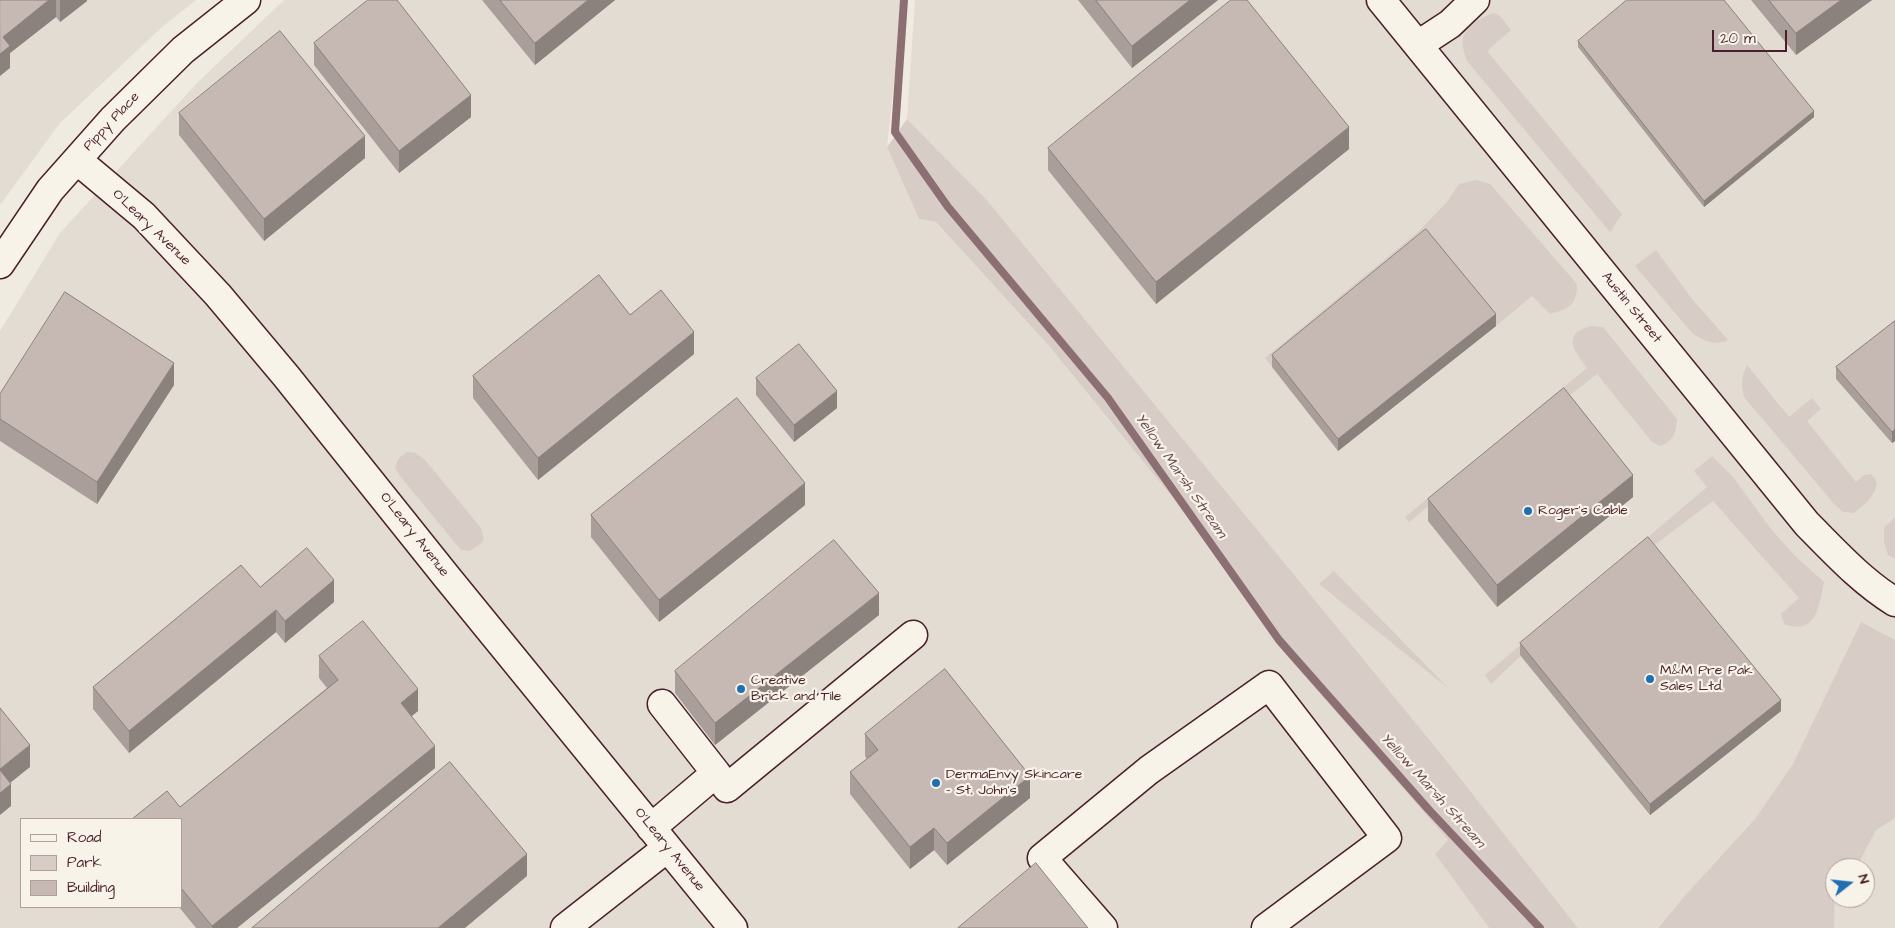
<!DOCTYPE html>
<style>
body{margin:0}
#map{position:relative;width:1895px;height:928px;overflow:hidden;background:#f0ebe0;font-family:"Architects Daughter",sans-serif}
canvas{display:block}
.legend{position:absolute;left:20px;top:818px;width:162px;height:90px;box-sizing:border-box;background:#f7f3e8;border:1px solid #b29e9c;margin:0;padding:6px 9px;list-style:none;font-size:15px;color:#4a1f2b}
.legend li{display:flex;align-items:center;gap:10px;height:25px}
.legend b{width:25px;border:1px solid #b29e9c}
.north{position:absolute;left:1825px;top:858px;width:50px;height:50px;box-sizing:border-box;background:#f7f3e8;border:1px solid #b29e9c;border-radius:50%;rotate:74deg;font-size:14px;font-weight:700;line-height:20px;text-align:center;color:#4a1f2b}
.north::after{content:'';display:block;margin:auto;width:18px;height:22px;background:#1f6fb2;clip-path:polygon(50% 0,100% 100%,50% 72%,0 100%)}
.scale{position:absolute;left:1712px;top:30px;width:75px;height:22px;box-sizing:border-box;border:2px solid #4a1f2b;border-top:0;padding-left:6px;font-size:15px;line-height:18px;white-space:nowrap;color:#4a1f2b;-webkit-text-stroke:4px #f7f3e8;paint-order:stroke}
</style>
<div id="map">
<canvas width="1895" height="928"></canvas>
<ul class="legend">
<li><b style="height:6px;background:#f7f3e8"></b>Road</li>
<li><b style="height:14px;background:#d8cdc6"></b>Park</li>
<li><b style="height:14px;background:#c6b8b3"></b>Building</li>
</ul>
<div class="north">N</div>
<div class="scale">20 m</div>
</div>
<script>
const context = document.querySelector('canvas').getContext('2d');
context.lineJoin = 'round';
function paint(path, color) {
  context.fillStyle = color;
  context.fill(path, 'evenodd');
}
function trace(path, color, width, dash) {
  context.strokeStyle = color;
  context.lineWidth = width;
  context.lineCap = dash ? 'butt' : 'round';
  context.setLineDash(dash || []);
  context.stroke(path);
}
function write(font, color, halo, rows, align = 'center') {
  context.font = font + ' "Architects Daughter",sans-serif';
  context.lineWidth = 4.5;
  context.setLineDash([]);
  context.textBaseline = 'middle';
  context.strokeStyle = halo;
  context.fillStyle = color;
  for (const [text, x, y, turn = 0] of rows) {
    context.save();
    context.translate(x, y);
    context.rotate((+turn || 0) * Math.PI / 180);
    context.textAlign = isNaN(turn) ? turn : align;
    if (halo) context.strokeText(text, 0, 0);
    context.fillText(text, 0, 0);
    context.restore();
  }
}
paint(new Path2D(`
 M0 0H196L161 28 60 123 0 205Z
 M284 0H903L887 147 919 219 936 222 1049 346 1172 497 1285 654 1448 840 1435 854 1489 928H0V331L60 233 197 83ZM21 819H181V907H21Z
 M915 0H1895V928H1748L1682 899 1658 928H1578L1442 755 987 200 907 119ZM1835 868H1865V898H1835Z`), '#e3dcd2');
paint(new Path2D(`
 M1494 13 1500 16 1511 30 1487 51 1622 214 1610 232 1467 61C1465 54 1461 45 1463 38 1467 26 1483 16 1494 13Z
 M907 119 987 200 1442 755 1578 928H1489L1435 854 1448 840 1285 654 1172 497 1049 346 936 222 919 219 887 147Z
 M1476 180 1490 184 1577 284C1577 306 1568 309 1550 314L1532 296 1496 326 1426 241 1272 367 1265 358 1418 232 1447 202 1459 184Z
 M1656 250 1692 299 1728 340C1715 346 1705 341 1693 334L1635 266Z
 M1591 326 1603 327 1677 419C1677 431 1672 443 1660 446L1652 442 1597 374 1552 409 1550 407 1409 522 1405 517 1587 368C1576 352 1559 335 1591 326Z
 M1747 365 1789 417 1812 398 1821 409 1807 421 1856 482 1864 475 1871 474 1877 482C1875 497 1865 504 1854 513L1843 512 1835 505 1744 397C1741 384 1741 377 1747 365Z
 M407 452 416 453 425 460 481 528 484 540 478 546 469 551 461 550 400 476 395 467 399 458Z
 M1712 456 1733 477 1771 529 1794 555 1824 582C1819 605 1817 636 1784 624L1781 614 1799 598 1713 501C1636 558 1560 617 1491 684L1485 675 1707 487 1694 471Z
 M1895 517V559L1888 555 1884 542V528Z
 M1334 571 1449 689 1319 584Z
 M1861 622 1895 640V818L1876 830 1856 868H1835L1833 863 1835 873 1834 928H1658L1682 899 1755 819 1793 764Z`), '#d8cdc6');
trace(new Path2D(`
 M904 0 895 132 948 207 1108 398 1279 640 1429 810 1540 928`), '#8b6f72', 8);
const minor = new Path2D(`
 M1381 0 1807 524C1835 552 1861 581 1895 602
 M1418 45 1450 24 1475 0
 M77 160 144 216 218 295 286 376 446 576 733 928
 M0 264 50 190 113 119 183 50 246 0
 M716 773 727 788 913 635
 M651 828 716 773 662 704
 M565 928 667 848
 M1103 928 1042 858 1149 770 1269 685 1387 838 1266 928`);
trace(minor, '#4a1f2b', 31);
trace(minor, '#f7f3e8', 28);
paint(new Path2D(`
 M0 0H87V1L60 22 56 17 10 53V68Z
 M482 0H615L535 65Z
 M1078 0H1218L1132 68Z
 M1751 0H1872L1796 55Z
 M1578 41 1814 117 1704 207 1578 47Z
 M314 43 471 117 399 173 314 65Z
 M179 113 365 158 264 241 179 135Z
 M1048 148 1349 149 1156 304 1048 170Z
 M630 315 694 354 538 480 473 398V376Z
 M1895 321V441L1892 443 1836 379V367Z
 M1496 326 1338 451 1272 367V355Z
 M756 378 837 408 794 442 756 395Z
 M174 385 97 504 0 441V394Z
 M1633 497 1497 607 1428 521V499Z
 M805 505 659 622 591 537V515Z
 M260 587 334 602 285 643 276 632 129 753 93 709V687Z
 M879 615 715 745 675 693V671Z
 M1520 643 1781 711 1650 815 1520 655Z
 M319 656 418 711 411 716 435 768 237 928H196L179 907H181V819L180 807 327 688 319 678Z
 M865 734 1030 798 947 865 934 850 910 869 850 794V772L867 759 865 756Z`), '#aa9e9a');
paint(new Path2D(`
 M49 0H56V17L10 53V68L0 76V54L3 37Z
 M60 0H87V1L60 22Z
 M588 0H615L535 65V43Z
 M1190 0H1218L1132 68V46Z
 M1841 0H1872L1796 55V33Z
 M471 95V117L399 173V151Z
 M1814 111V117L1704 207V201Z
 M1349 127V149L1156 304V282Z
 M365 136V158L264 241V219Z
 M1496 314V326L1338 451V439Z
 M694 332V354L538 480V458Z
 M174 363V385L97 504V482Z
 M837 391V408L794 442V425Z
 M1895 429V441L1892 443V432Z
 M1633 475V497L1497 607V585Z
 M805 483V505L659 622V600Z
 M334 580V602L285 643V621Z
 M879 593V615L715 745V723Z
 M276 610V632L129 753V731Z
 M418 689V711L401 725V703Z
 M1781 700V711L1650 815V804Z
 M30 745V767L0 791V769Z
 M435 746V768L237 928H212V926Z
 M1030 776V798L947 865V843Z
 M11 784V806L0 815V793Z
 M934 828V850L910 869V847Z
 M527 854V876L465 928H438Z`), '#8b817d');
const building = new Path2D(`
 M0 0H49L3 37 10 46 0 54Z
 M368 0H397L471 95 399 151 314 43Z
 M500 0H588L535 43Z
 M1096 0H1190L1132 46Z
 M1231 0H1247L1349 127 1156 282 1048 148Z
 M1627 0H1724L1814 111 1704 201 1578 41Z
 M1769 0H1841L1796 33Z
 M280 31 365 136 264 219 179 113Z
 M1426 229 1496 314 1338 439 1272 355Z
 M599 275 630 315 661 290 694 332 538 458 473 376Z
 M65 292 174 363 97 482 0 419V394Z
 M1895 321V429L1892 432 1836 367Z
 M799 344 837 391 794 425 756 378Z
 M1564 388 1633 475 1497 585 1428 499Z
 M737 398 805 483 659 600 591 515Z
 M1648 537 1781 700 1650 804 1520 643Z
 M834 540 879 593 715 723 675 671Z
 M307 548 334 580 285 621 276 610 129 731 93 687 241 565 260 587Z
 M363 621 418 689 401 703 435 746 212 926 181 888V819H132L167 791 180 807 338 680 319 656Z
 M945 669 1030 776 947 843 934 828 910 847 850 772 878 750 865 734Z
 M0 708 30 745 0 769Z
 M450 762 527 854 438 928H252Z
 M0 770 11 784 0 793Z
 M1036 863 1088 928H958Z`);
paint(building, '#c6b8b3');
trace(building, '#8b817d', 1);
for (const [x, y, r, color] of [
 [1528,511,5,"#1f6fb2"],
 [1650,679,5,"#1f6fb2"],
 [741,689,5,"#1f6fb2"],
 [936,783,5,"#1f6fb2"]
]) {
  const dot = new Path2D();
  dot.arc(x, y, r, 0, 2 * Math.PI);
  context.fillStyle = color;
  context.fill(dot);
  trace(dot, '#f7f3e8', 2);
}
write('14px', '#4a1f2b', '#f7f3e8', [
 ["Pippy Place",112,122,-47],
 ["O'Leary Avenue",151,228,44],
 ["Austin Street",1631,308,51],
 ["O'Leary Avenue",414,535,52],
 ["O'Leary Avenue",669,850,51]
]);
write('14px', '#4a1f2b', '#f7f3e8', [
 ["Roger's Cable",1538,511],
 ["M&M Pre Pak",1660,671],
 ["Sales Ltd.",1660,687],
 ["Creative",751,681],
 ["Brick and Tile",751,697],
 ["DermaEnvy Skincare",946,775],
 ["- St. John's",946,791]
], 'left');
write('italic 15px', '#704e55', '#f7f3e8', [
 ["Yellow Marsh Stream",1180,476,55],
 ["Yellow Marsh Stream",1432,791,48]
]);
</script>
